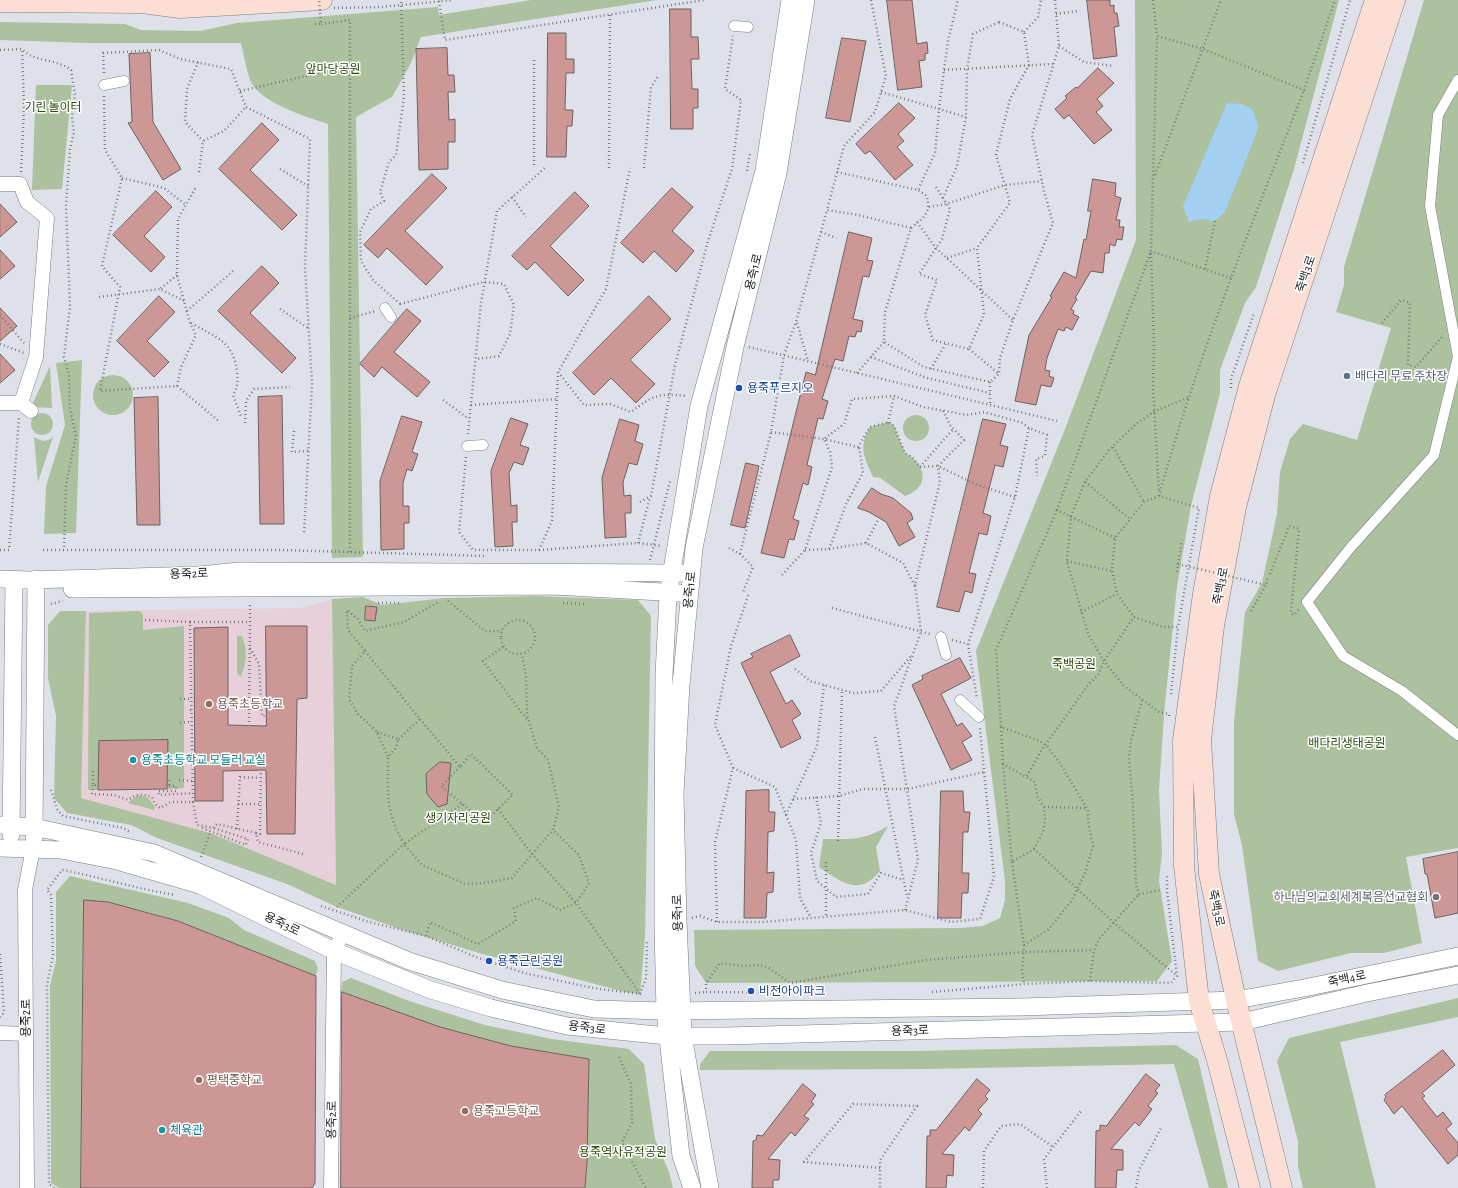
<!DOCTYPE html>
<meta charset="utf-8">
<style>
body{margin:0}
canvas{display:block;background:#dee1e9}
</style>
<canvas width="1458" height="1188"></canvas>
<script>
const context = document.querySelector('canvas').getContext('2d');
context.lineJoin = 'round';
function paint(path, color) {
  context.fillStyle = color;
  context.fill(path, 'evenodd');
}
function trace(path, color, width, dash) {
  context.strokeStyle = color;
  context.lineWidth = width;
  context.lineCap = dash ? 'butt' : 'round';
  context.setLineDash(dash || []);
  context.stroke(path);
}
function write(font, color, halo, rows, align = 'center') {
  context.font = font + ' "Alegreya Sans","Noto Sans KR",sans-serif';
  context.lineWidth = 3;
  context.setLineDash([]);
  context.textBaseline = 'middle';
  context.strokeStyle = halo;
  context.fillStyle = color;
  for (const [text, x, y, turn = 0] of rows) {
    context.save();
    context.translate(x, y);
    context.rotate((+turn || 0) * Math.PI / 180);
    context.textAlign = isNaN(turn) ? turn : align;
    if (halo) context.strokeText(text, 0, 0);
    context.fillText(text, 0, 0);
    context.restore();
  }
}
paint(new Path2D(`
 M332 599 336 885 210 833 81 798 86 611 302 608Z`), '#e8d0da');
paint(new Path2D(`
 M531 0H657L421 37 411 63 392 97 356 117 363 557 332 558 328 124C307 117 261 103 251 82 246 70 244 55 241 43H89L0 40V22L125 24 141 30 200 31 237 23 438 7 439 15Z
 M1135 0H1339L1294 169 1256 287 1245 303 1220 370V393L1191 506 1177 586 1164 714 1159 791 1162 853 1159 881 1172 961 1157 981 706 983 695 966 694 930 960 928 983 926 1000 918 1005 900V881L976 651 1067 424 1136 240Z
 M1424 0H1458V848L1406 857 1422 943 1384 953H1351L1278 971 1258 961 1242 845 1234 814V722L1245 612 1262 583 1277 514 1280 472 1290 439 1303 424 1357 440 1391 328 1336 312 1344 285V267Z
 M36 85H72L62 189 32 190Z
 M82 360 76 533 44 534 46 486 65 425 56 363Z
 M50 366 52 408 31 407Z
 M93 395a20 20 0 1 1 40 0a20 20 0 1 1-40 0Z
 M31 424a11 11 0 1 1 22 0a11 11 0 1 1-22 0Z
 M903 428a13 13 0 1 1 26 0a13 13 0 1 1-26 0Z
 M889 422 894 426 905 453C926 464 931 487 905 496L880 478 873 477C864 456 858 447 870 427Z
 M34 437C41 441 46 443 53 437L38 482Z
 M535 596 638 600 651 616 645 937 640 994 625 992 479 953 400 929 337 907 287 884 157 838 131 825 67 813 54 798 56 716 48 678V625L60 611H86L81 798 210 833 336 885 332 599 363 597 382 605 445 598Z
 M139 611 143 614V630L184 626V788L167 789 168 740 99 741 98 790H88L89 613Z
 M237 636H242C248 650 246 663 241 677L237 673Z
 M136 796C146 794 151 800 155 808L154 810 128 803Z
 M888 826 876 847 880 871C859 897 841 882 819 867L823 839C851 839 863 841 888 826Z
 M70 876 188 903 229 918 244 930 315 961 318 968 316 976C239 950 167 906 84 901L81 1188H59L51 1183 50 985 56 961V892Z
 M351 978 409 1001 485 1025 552 1039 629 1049 644 1064 655 1139 669 1172 673 1188H585L587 1162 589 1059 511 1046 440 1027 341 992 342 982Z
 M1458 998V1017L1340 1042 1376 1188H1303L1298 1167V1141L1277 1061 1289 1038Z
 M1176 1045 1198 1059 1228 1188H1209L1174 1064 926 1069 700 1070V1064L710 1051H914Z`), '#acc19e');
paint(new Path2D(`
 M1227 103 1241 104 1252 109 1258 125 1256 135 1225 212 1215 221 1202 219 1189 222 1183 206Z`), '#a3cff0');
const building = new Path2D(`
 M887 0H912L917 44 927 42 928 53 925 54V60L919 61 922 87 898 90Z
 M1087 0H1110V6L1114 5V13H1117L1119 26 1114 27 1117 56 1094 59Z
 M670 9H691V37H698L699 59H691L692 89H698V108H693V129H671Z
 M548 33H566V59H574V73H566L565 110H573L572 126H567L566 157H547Z
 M842 38 866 41 850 122 826 118Z
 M447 48 448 75H454L455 92H448L449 120 455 119V142H448V169L419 170 416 49Z
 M150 53 153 122 181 169 163 180 128 123 132 122 129 54Z
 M1098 68 1114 83 1097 99 1103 106 1096 112 1112 130 1094 144 1069 115 1064 119 1055 109 1067 98 1065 96 1076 87 1077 88Z
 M899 103 915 118 898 134 904 141 897 147 913 165 895 180 870 151 865 154 856 144Z
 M262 123 279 140 250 170 297 215 282 230 219 169Z
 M432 174 447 188 405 231 443 267 426 285 387 248 378 258 364 245Z
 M1093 179 1116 183 1115 196 1121 198 1116 220H1120L1119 227H1124L1122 240 1117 239 1115 246 1110 244 1109 253H1105L1103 273 1091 271 1075 298 1077 299 1071 309 1074 311 1073 314 1079 317 1072 330 1066 327 1064 331 1058 329 1047 358 1045 370 1050 371 1049 376 1054 378 1051 387 1041 385 1036 405 1015 401 1029 335 1052 297 1050 296 1064 272 1076 278 1084 239 1086 240 1091 211H1088Z
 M672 188 693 207 672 231 694 251 676 272 654 251 643 263 621 243Z
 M156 191 172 207 144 236 165 257 151 272 113 235Z
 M575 192 589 206 550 246 584 280 568 296 535 262 527 270 512 256Z
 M0 204 17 222 0 237Z
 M849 232 872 238 867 260 873 261 869 277 863 276 853 319 863 321 861 332 857 331 855 337 849 336 843 361 835 359 822 399 828 401 823 419 818 418 807 465 812 467 808 485 803 483 793 519 799 521 794 540 789 539 784 558 761 553 806 372 815 375Z
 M0 250 15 266 0 279Z
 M262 266 279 283 250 313 296 358 282 373 218 311Z
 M159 296 175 312 147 341 169 362 154 377 117 341Z
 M649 296 671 319 630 360 655 384 636 403 611 378 594 395 573 373Z
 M0 308 17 326 0 341Z
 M407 309 421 321 394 352 430 382 417 397 382 367 374 377 360 364Z
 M0 354 15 370 0 383Z
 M282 396 284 524H260L258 397Z
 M158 397 160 525H137L134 398Z
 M402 416 422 422 412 452 418 454 412 471 407 469 403 483V506H409V523H404V549L381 550 380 481Z
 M511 418 528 424 520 445 529 448 523 465 514 462 509 473 511 506 517 505V522H512L513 546 495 547 491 471Z
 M620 419 639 425 635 441 643 444 637 465 629 463 623 482 624 496 631 495V513H625L626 537 605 538 602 478Z
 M983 419 1006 424 1000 445 1008 447 1003 467 995 465 983 513 991 516 987 535 979 533 969 573 976 574 972 593 965 591 959 612 937 607Z
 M746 463 759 466 745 528 731 525Z
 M872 488 881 494 893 498 911 513 913 519 907 523 915 537 899 546 886 522 869 512 858 508Z
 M366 606 377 607 375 621 365 620Z
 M266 626H307V698L297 699 295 834H267L266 770 223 771V801H195L194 628 228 627V725L266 726Z
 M790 635 800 656 770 672 786 704 792 700 801 714 792 720 801 738 781 748 741 663 753 657 751 654Z
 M960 658 971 678 941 694 957 726 962 723 972 736 962 742 972 760 951 770 912 685 923 679 922 676Z
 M168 740 167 789 98 790 99 741Z
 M440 762 451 763 447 804 438 807 427 794 426 774Z
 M769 790V812H775L774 831 768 832 767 873 774 872 773 892 767 893 766 918H744L746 791Z
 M941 791H963L964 812H970L968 832H963L962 873H969L968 893H962L961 918H938Z
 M1458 852V913L1435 918 1427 874H1425L1423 859Z
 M84 900 108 902 178 921 316 976 315 1183 312 1188H81Z
 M342 992 440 1027 511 1046 589 1059 587 1162 585 1188H341Z
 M1443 1050 1455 1065 1422 1093 1425 1096 1422 1098 1437 1117 1443 1112 1452 1124 1446 1129 1458 1143V1155L1448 1164 1402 1106 1394 1114 1384 1100 1386 1097 1385 1095Z
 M1146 1074 1160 1085 1155 1091 1158 1093 1148 1106 1152 1109 1139 1126 1135 1122 1111 1149 1123 1150V1170H1117L1116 1188H1095L1096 1131 1100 1130V1125L1106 1126Z
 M977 1079 990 1090 985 1096 988 1099 978 1110 982 1114 969 1131 965 1127 942 1154 954 1155 953 1176 947 1175 946 1188H926L927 1136H930V1130H936Z
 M803 1084 816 1095 811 1102 814 1104 804 1116 809 1119 795 1136 791 1132 768 1159 780 1160 779 1180H773V1188H752L753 1141 756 1140 757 1135 762 1136Z`);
paint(building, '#cd9796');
trace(building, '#6b6261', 1);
const pedestrian = new Path2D(`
 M734 26 748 27
 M1458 80 1438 115 1430 206 1458 357 1434 455 1351 547 1307 602 1343 656 1402 691 1458 735
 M104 85 124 81
 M385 308 391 317
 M467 446 483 445
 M941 637 946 655
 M960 700 979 717`);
const minor = new Path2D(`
 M0 184H20L27 202 47 218 36 357 21 403
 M0 403H21L31 411
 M0 1033 26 1034
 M27 1188 25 890 33 848
 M331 1188 334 951 343 933`);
const tertiary = new Path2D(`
 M0 579 29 580 200 575 239 571 682 573
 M72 589 553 586 680 593
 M0 825 34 827 154 853 409 961 502 990 594 1009 665 1011 1022 1007 1236 1000 1304 988 1458 956
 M11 835 14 580
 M34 838 36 579
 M0 848 61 850 117 861 200 885 334 951 431 990 491 1008 567 1026 667 1036H726L1242 1022 1367 993 1458 975
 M692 1188 681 1156 665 1011 663 928V829L664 675 668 595 699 406 764 171 790 0
 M710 1188 683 1036 678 921 675 794 681 685 694 548 735 347 778 173 806 0`);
const secondary = new Path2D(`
 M0 2 142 3 180 8 322 0
 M1250 1188 1217 1060 1199 1001 1184 866 1183 740 1203 594 1220 496 1249 386 1375 0
 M1282 1188 1236 1000 1209 874 1201 740 1214 626 1236 507 1265 395 1395 0`);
trace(pedestrian, '#7b7d85', 11);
trace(minor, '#7b7d85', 15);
trace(tertiary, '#7b7d85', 18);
trace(secondary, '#7b7d85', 21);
trace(new Path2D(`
 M871 0 886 76 875 112 844 146 827 210 858 215 911 228 885 312 884 342 924 367 990 382 999 374 1000 358 1013 320 1053 223 1044 191 1032 135 1059 46 1055 0
 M1153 0 1157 36
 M439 1 445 40 704 0
 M334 8 381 7 453 0
 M1056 14 1078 11
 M999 22 1024 32 1029 65 1010 99 996 155 1010 203 977 248 984 314 969 349 933 340 925 315 937 280 919 274 942 239 950 209 943 198 957 166 966 117 967 69 973 34Z
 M321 24 350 20V552
 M1024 32 1038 17 1041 0
 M1059 46 1084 62 1113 66
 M0 50 22 49C35 63 56 58 71 70L75 95 72 117 74 132 70 149 66 206 70 306 64 357 69 374 70 409 76 436 66 485 64 550
 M534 60V166
 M198 62 187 89 185 122 203 141
 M944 70 1053 64
 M104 73 103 53 159 50 180 59 231 69 246 107 310 139 305 267 312 384 304 535
 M240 91 350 66
 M881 92 966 117
 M104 96 105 150 122 178 102 266 120 287 100 391 177 386 220 422
 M1303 163 1350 0
 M609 168 610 15
 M644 168 651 87 659 75
 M280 169 308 186
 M747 171 750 153
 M21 172 24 108 22 49
 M199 172 203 141 224 131 246 107
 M837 172 918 190 935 153 940 100 948 41 958 0
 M1155 175 1221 0
 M122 178 164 188 186 205
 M936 187 943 198
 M512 197 526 217
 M929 207 946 204 1005 185 1042 181
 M917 222 936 248 1013 320
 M911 228C924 217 931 214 927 196L918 190
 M821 232 836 238
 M1151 253 1154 344 1153 387 1159 492
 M947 258 977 248
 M1205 269 1215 221
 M177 275 160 289 184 301
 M1231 278 1151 251 1157 36 1203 49 1304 90 1335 0
 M99 297 160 289
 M400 304 373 280 361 261 360 232 371 209 384 201 380 192 389 162 396 155 404 97 401 0
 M400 304 484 282 504 284 514 305 510 334 499 356 476 359
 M280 309 308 328
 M187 311 233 271
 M0 315 24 343
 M350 318 376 311
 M191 323C215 337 234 341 237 372 238 382 238 386 233 395L241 416
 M797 323 808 361
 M1382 323 1401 300 1410 303 1408 365 1416 367 1442 337
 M0 344 24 353
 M749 347 1057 421
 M969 349 999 374
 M871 357 927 378 990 393
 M931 369 946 343
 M558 372 584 405 610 404 631 412C654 395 658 393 687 396
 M857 373 884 342
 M990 382V405
 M177 386 181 367 196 335 190 323 177 275 178 219 196 187
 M1231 388V379L1254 313
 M443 400 469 419
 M471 405 557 399
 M245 423 246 401 254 389 290 387
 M888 423 894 396
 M294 431 292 452 308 451
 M771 432 824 439 858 447 870 427 889 422 894 426 905 453 912 457 920 467 938 466 975 484 1015 497
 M468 434 481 303 497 211 546 167
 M1113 447 1144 502
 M466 457 459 532 473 550H539L552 521 558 372 606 289 630 168
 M920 467 954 428
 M1085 482 1129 518
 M1159 496C1197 357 1252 224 1304 90
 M640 502 651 496 675 365 708 241 732 169 741 100 725 89 733 36
 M1115 538 1057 510 1151 251
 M638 543 650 497
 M866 543 879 518
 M729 548 740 554 753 567 743 592
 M829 549 847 502 863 473 859 446
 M0 550H9L19 417
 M43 550H281L486 556
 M539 550 638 543 662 546
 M805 550 829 549 866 543 903 563 915 586
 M740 554 771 432 784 355 796 322 827 210
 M650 560 670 481
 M1067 561 1112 571
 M1178 564 1182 540
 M1270 574 1289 526 1299 529 1291 613 1294 615 1299 609
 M782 575 805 550 832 467 830 452 824 439 844 424 852 399 894 396 923 407 967 415 984 412 1023 423 1029 428 1047 435 1045 456 1036 459 1037 476
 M448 601 485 631H502
 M378 603H401
 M563 603 584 604
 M51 604 63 601
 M832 608 930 634
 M1251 611 1266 585
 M1081 612 1117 594
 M501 637a17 17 0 1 1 34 0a17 17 0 1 1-34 0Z
 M145 620 190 622 193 802
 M190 622H250V603
 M952 640 968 644 1015 497 1029 428
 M968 644 977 699
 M503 647 483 661 528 721
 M250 648 259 664 262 716H266
 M365 651 420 719 398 740
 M795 669 810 681 853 693 881 691 911 656
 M1171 694 1178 627H1163L1134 617 1117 594 1112 571 1115 538 1144 502 1159 496 1199 508 1178 627
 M180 699H190
 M1142 700 1131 741 1129 758 1133 806 1136 886 1139 894 1161 890
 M190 710H195
 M1169 716V714L1159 712 1124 686 1104 661 1088 634 1067 561 1071 516 1085 482 1109 450 1136 424 1155 411 1190 397
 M420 719 460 767 471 754 513 795 484 822 441 786 460 767
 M180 723 190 722
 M249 726 250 622
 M1001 727 1003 764
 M377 732 398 739 396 748 388 757 377 732 358 714 349 699 352 666 365 651 348 630 347 610 358 619 365 631 404 622 438 602
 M875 737 907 897
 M733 768 775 787 796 840 800 898 811 918
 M93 771V785H98
 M1027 776 1041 751 1088 685 1098 675 1104 661 1134 617
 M169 780V786
 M179 780 192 781
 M93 785 92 794 114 795 128 800C137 793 142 794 152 797L155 804 160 808 171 802H193L197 825 213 828 217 824 256 833 258 842 303 854
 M169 786H176V791H158L159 795 193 793
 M51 790 57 809 63 816 123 828 130 832
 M816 797 821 823 811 853 817 881 836 897 868 894 881 873 903 880
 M793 799 839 796 863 789H908L984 772
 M238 804H260
 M462 804 404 844 422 865 465 884 485 883 512 878 553 830 559 807 548 760 537 748 527 715 526 677 522 654
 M1044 807 1086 808
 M498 809 532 854 576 903 640 994
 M786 815 817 746 824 685
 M202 828 246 845 248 839 213 828
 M237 829 240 777 260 778
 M256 833 260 834 261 770
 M838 841 842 690
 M1034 849 1043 832 1045 819 1044 807 1037 796 1035 782 1003 764 1012 862 1034 849 1113 922 1177 976
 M201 857 211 831
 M826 862V916
 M1012 862 1024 945 1022 970 1024 984
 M321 906 369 922 426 936 476 957 524 973 593 988 640 994 646 978 647 942
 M337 907 404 844C385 811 388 794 388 757
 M905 910 918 860 894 706 921 632 915 585 940 482 938 466 964 440 950 425 943 410
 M692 918 700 916 717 922H763L905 910 951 922 980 919 994 877 980 728
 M717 922 715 842 733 768 715 725 731 646 749 593
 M426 936 430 922 478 944 516 921 514 908 537 898 560 910 576 903 589 883 579 855 553 830
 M1024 945 1049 929 1072 900 1085 873 1093 846 1088 821V810L1061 765 1047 746 1040 741 1001 727 996 650 1057 510
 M0 954 4 1013 0 1017
 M1090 981 1094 950 1099 939 1139 894
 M932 992 1024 984 1090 981 1171 983 1177 976 1167 891V875
 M695 993 706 992
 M819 993 706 992V983L720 963 743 966 760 965 769 968 790 983 926 960 1024 952 1094 950
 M619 1057 631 1084 632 1123 622 1142 646 1188
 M880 1168 804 1162 853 1104 917 1106 880 1160V1188
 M54 1188 49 1184 47 985 53 955 51 895 47 890 62 870C100 877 137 889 175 895
 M983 1188 984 1151 1001 1126 1020 1124 1053 1147
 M1047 1188 1044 1159 1081 1111
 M1136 1188 1139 1170 1162 1126`), '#7a7c81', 2.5, [1, 3]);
trace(pedestrian, '#fff', 10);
trace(minor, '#fff', 14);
trace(tertiary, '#fff', 17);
trace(secondary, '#fcded4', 20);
trace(new Path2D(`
 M315 24H321L319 0
 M1177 572 1178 564 1266 585 1268 578`), '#7a7c81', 2.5, [1, 3]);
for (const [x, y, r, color] of [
 [1347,376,4,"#5c6f8a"],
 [739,388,4,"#1a4fb4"],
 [209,704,4,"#8d6e63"],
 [133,760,4,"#0f9aa8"],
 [1436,897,4,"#6b7280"],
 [489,961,4,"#1a4fb4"],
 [751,991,4,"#1a4fb4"],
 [199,1080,4,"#8d6e63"],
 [465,1111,4,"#8d6e63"],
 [162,1130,4,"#0f9aa8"]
]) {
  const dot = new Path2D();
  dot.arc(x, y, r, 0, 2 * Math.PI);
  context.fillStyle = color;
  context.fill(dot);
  trace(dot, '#fff', 1.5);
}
write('12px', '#2d4c0d', '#fff', [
 ["앞마당공원",333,69],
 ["기린 놀이터",53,107],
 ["죽백공원",1074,664],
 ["배다리생태공원",1347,743],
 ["생기자리공원",458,818],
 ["용죽역사유적공원",623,1152]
]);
write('12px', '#1a1b1d', '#fff', [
 ["용죽1로",754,272,-76],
 ["죽백3로",1306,274,-72],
 ["용죽2로",189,574,-2],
 ["죽백3로",1221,586,-79],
 ["용죽1로",690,590,-84],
 ["죽백3로",1216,908,78],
 ["용죽1로",678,913,-92],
 ["용죽3로",282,924,26],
 ["죽백4로",1347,979,-12],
 ["용죽2로",26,1018,-90],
 ["용죽3로",587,1028,7],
 ["용죽3로",910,1031,-2],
 ["용죽2로",332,1120,-89]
]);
write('12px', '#4e5e75', '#fff', [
 ["배다리 무료 주차장",1355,376]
], 'left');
write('12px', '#164399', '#fff', [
 ["용죽푸르지오",747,388],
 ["용죽근린공원",497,961],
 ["비전아이파크",759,991]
], 'left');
write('12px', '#785e54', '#fff', [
 ["용죽초등학교",217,704],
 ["평택중학교",207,1080],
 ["용죽고등학교",473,1111]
], 'left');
write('12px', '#0d838f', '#fff', [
 ["용죽초등학교 모듈러 교실",141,760],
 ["체육관",170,1130]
], 'left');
write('12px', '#5b616d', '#fff', [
 ["하나님의교회세계복음선교협회",1428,897]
], 'right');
</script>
